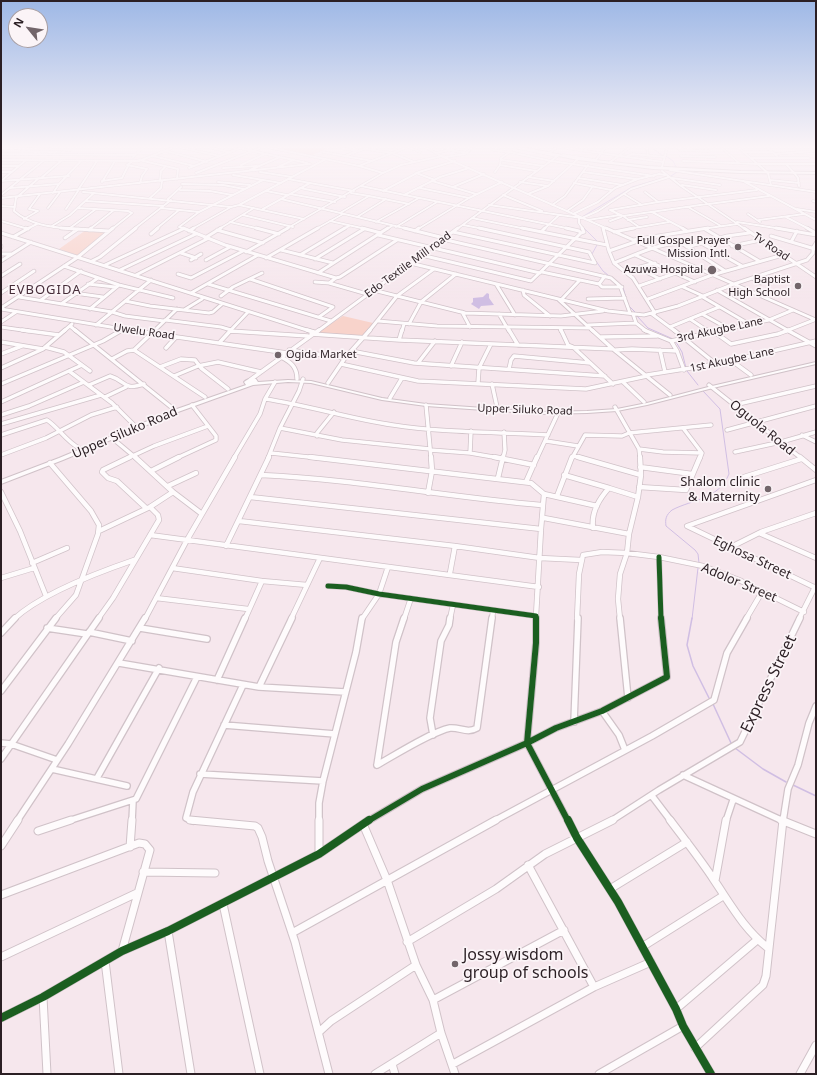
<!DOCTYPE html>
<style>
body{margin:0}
#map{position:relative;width:817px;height:1075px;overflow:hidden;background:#f6e7ed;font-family:"Noto Sans",sans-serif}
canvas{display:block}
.frame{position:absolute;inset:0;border:2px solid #2b1f24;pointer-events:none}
.north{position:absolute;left:8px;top:8px;width:40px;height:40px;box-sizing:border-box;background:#fbf4f7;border:1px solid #a89fa3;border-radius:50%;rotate:300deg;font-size:11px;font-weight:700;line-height:16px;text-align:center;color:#2b1f24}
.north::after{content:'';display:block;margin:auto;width:14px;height:18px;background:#72656a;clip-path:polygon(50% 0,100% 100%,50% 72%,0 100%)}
</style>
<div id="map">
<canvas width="817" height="1075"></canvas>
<div class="frame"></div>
<div class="north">N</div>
</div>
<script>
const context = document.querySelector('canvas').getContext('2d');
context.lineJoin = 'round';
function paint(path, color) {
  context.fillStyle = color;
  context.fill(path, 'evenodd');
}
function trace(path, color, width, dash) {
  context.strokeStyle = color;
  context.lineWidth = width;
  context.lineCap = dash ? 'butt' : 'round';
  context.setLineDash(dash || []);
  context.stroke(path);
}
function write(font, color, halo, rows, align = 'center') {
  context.font = font + ' "Noto Sans",sans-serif';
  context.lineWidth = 3.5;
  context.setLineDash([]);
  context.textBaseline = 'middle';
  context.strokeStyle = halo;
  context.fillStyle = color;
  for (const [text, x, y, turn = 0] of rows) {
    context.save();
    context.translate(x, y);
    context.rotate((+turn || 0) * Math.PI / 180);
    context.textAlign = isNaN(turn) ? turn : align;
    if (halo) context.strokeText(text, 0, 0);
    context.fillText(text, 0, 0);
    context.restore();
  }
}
paint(new Path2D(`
 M273 148H328L311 156Z
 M86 230 107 231 79 256 59 249Z
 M343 316 373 323 363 337 316 333Z`), '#f8d3cb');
paint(new Path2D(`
 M487 293 489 294V298L494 305 481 306 479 309 471 304 473 302V298L483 297Z`), '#d0bee3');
trace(new Path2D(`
 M652 148 662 155
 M666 156 673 161 676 167
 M671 176 677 172
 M582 217 632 187 663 178
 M581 225 597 241
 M592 254 597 245
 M593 257 603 271 623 287 627 302
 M628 305 636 313
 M637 316 648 328 673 339
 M676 342 682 352 686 368
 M687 371 698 385
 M699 563 698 554 695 550 666 526C665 519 666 515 672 510 693 499 718 500 729 474L720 409 703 391
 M692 619 698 568`), '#d0bee3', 1);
trace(new Path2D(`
 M692 618 687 645 693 666 709 698
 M713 704 731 743
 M735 748 763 769 786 782
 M793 785 816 796`), '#d0bee3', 1.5);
const minorFar5 = new Path2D(`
 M2 148 71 150
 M183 148 220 156 194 166
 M212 148 229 152
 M239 148 307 163
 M271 148 359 166 383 173
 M341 148 357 151
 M411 148 420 152
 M427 148 443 157 608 229
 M518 148 557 156
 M565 148 663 162
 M647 148 648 156
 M722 148 739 163
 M739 148 768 173 771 185
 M768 148 777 156
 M366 149 392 153 414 162
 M493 150 509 152
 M679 150 709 151
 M166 151 207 162
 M323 152 372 161
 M743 152H772
 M436 153 449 150 468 153
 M549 153 556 148
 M1 154 135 155
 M775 154 815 151
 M347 155 367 148
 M563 155 595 160
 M153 156 194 166 189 168
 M220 156 240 148
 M681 156 715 157
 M133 157 142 148
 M445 157 465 154 472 148
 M626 157 632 154 665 157
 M751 158H809
 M1 160 139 161 172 148
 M139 160 178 169 177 179
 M502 160 543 166
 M133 161 127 165 147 169 142 176 140 183
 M595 161 605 148
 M683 161 757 164H816
 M609 163 629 148
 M786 164 794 173
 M241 165 265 154
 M500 165 536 171
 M1 166H19
 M359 166 405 148
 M278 167 293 160
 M662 167 667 148
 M223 168 257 166
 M250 170 280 157
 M670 170 816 192
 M662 171 681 186 745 229
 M1 172H11
 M260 172 292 177
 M495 172 500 165 501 158 510 152 551 161 654 176
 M583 172 636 179
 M196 173 260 148
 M416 173 435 180
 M795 174 798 178 799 186
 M233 175 281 183
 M528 177 554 181
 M39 178 16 198 14 211C30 225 51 227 72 229
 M41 178 61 161
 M578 178 623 185
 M672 178 720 185
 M288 179 354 191
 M770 180 799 183
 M1 181 69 176
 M1 181 25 161
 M102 181 122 178 128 166
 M160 181 161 171 165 167
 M432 181 476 194
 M102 182 115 161
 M218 182 250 185
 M520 182 548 186
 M745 182 816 220
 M574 183 611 190
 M182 184 223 185 244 189
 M682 185 716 190
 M361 186 571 229
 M453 187 484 174
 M10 188 59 184
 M300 188 345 197
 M420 188 469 198
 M78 190 97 161
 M180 190 210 191 232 195
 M266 191 287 195
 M383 191 419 172 455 161
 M83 192 231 207
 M645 192 658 202
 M53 193 59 184 81 161
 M351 193 369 196
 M290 194 335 202
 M528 194 548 186 578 159
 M624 194 642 205
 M1 195 43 161
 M404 195 440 177 469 168
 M503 195 542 211
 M1 198 310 164
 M150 198 161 188 162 181
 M168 199 181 187
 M281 199 408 229
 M86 201 163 206
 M813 201 816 202
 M709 204 769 196
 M239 205 304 219
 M489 205 582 218 598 211 631 189 669 177
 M552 205 565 196 588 165
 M1 206 15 207
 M688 207 721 226
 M48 208 60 192
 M78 208 128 211 132 213 112 229
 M161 208 199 212
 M66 209 78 191
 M263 209 310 183
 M797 209 816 212
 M567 211 583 200 593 186
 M652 212 684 229
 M340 213 369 196 409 204
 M573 214 598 202 615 188 638 179 659 174 665 175
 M748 214 760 222
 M243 215 293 227
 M623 216 610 210 658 202 757 190
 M357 217 386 199
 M786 217 809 229
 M472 218 526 229
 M579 218V223L583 229
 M24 219 38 211 29 209 40 194
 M588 220 620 215
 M628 220 647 217
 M759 220 804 214
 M1 221 28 229
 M330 221 366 229
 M610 221 621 217
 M230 222 260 229
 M376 222 419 198
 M737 222 782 229
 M463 225 484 229
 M52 226 70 215 94 193
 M396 227 437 202
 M603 227 604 229
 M639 227 623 216 707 204
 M70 228 96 209
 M27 229 37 224
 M90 229 114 210
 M134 229 171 200
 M156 229 179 210
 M185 229 179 227 199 212 263 180
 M192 229 231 207 239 205 326 159
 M219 229 254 208
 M286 229 383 173 401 165 442 156
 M316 229 343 214
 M343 229 349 226
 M387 229 392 226
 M418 229 469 198 502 182
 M457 229 559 155
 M544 229 558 216
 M628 229 669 222
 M702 229 737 224`);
const minorFar4 = new Path2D(`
 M26 228 28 229
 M61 228 109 231
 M183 228 225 245 336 278 329 283 367 294
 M256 228 279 234
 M362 228 381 233
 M404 228 444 238
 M479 228 589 252 595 263
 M522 228 607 245
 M603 228 609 251 614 263 633 278 655 313
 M606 228 816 320
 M682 228 687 231
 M744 228 816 277
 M776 228 816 235
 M807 228 814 232
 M705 229 759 261
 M89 230 91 228
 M217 230 263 243
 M189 231 194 228
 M415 231 419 228
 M453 232 595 263
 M541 232 545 228
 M614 232 634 228
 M1 233 310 331
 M581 233 584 232 582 228
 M151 234 158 228
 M378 235 540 273
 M771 236 815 249
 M13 237 29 228
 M65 238 78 229
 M205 238 221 228
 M442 239 611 278 620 286 630 313
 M633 240 708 228
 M791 242 797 231
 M703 244 742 266
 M1 246V247
 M732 246 761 240
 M687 247 727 236 749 233
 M281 250 333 263
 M609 251 635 242
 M246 252 288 228
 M181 253 196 258
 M1 254H11
 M300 255 345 228
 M421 255 531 281 581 233 579 231 566 228
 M635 255 695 282
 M266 258 318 228
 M315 259 364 229
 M191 260 201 254
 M206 260 230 247
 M1 261 31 242
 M92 261 100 257 136 228
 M410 263 608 311 644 315 678 306 734 284 807 260 813 253V248L816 243
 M614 263C636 255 659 242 683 244L725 271
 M105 265 183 229
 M64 266 119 285 173 298
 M638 268 660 279
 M120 270 196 234
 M625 271 655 263
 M542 272 599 284 605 276
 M318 273 388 228
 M178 274 191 278 243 251
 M136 275 207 239
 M1 276 20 264
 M336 278 340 277 397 240
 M752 278 761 283
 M250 279 333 307 319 317
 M315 282 329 283
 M88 284 115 287
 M208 284 331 321
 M496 284 515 315
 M599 284 602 287H622
 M639 286 676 273
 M683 287 703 296
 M373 290 465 313 561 316 603 311
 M523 290 524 295 550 316
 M717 290 789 331
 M1 293 34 271
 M74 293 103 297
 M191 293 258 255
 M221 296 233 287 262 273
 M701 296 749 324
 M19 297 112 312 125 316 164 321
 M558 299 593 331
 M562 299 579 281
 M588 299 625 298
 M648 299 712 275 783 255
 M41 300 81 271
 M125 301 150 306 209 313 213 312 222 304
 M61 304 98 278
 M1 308 78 257 113 228
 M1 309 135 331
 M90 309 119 285
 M184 310 202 299
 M462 312 470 327
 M499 314 509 331
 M633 314 636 323 646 331
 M652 314 675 331
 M702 314 727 328
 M690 319 708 331
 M165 320 221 327 231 330
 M378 321 437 326 590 328
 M1 322 16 312
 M409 324 421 302 456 274
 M96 325 151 280
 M588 325 636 323
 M70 326 76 331
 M1 327 29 331
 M670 327 719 307
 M560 328 561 331
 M64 331 72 324
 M120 331 123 329
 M154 331 177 309
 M230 331 248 312
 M318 331 458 228
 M369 331 397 296 434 269
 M402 331 404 324
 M718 331 769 320 793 310
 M786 331 814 320`);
const minorFar3 = new Path2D(`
 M22 330 59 335
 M75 330 176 411
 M129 330 287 353
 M155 330 134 350 205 397
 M307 330 314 332
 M509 330 518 345
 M561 330 568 345 573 347 613 384
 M592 330 613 349 670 395
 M644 330 671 341 723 330
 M674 330 716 364
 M707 330 710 332
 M787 330 816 346
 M230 331 308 336
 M713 331 731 344 778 334 789 330
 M311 334 399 340 613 349
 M601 337 657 336
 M399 340 402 330
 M671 341 677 351
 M1 342 43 349
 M220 342 231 330
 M45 347 64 352 90 371
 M166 348 176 337
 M289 350 345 358
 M616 350 632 349 677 351 684 370
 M660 350 665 372
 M351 351 414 363 605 376
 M1 354 22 346
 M281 357C291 362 297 367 297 379
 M112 359 127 351 134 350
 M732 361 751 375
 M418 363 435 341
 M341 364 418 381 586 389 647 376
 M451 366 462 342
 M160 367 181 359 195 360 201 368 228 389
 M1 368 43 349 65 330
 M509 369 511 360 514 356 590 363
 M69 371 112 403 134 425
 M647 375 716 364 816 341
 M174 376 198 366 218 362 261 372
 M250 380 319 330
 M623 382 644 402
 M328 383 345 358 370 330
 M478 383 479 368 491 344
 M1 384 103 341 122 330
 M492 384 497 407
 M89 385 110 376C127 381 122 391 144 384
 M709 385 801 458
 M105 397 126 387
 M390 398 402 378
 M265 399C308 405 350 419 393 425 444 433 497 432 548 435
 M1 402 82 365
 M426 405 431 458
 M734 405 816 386
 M615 407 639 449 640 458
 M1 415 29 406 84 382
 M1 424 101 395
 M280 428 342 440 430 449
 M683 428 702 453 700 458
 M727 430 816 406
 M1 435 47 420C59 428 66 441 79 448
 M802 435 816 442
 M317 436V433L334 412
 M112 438 136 458
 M546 441 578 446
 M639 449 663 452 702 453
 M430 450 470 453 499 458
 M735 452 781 442 816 432
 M271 453 318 458
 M470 453 471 431
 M1 455 46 438 91 415 117 407
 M573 456 582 458
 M128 458 154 446 208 426
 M177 458 216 440V436L192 405
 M234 458 260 414 265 399 275 382
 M268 458 280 428 299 391 303 379
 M503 458 505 450 504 432
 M537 458 558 413
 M572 458 585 435 622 436 629 433 711 425`);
const minorFar2 = new Path2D(`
 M130 457 103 470 102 472 108 478 117 481 146 508
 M135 457 173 492 202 514
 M494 457 534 465
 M578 457 641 475
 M800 457 816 470
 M50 463 91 511 99 525 98 534 76 595 55 619
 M640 467 692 474
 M151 471 179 457
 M261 475C355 479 447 497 541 505
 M564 475 609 488
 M744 477 801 459
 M498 478 503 457
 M816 480 687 526 816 588
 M526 482 537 457
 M168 486 196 473
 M639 487 686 490 700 457
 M1 492 20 531 46 596
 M428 493 432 471 431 457
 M544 494 597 506
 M557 496 572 457
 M250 497 541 529 544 494 531 483 310 457
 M544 518 629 534
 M239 521 455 546 540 558 581 560
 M593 528C591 513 599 499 609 488L638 497
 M99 531 150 507 173 492
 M759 533 816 558
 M150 535 539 587
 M226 546 269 457
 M729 548 761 532 816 513
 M659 557 661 619
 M32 563 67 548
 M172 568 262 581 307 585
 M450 573 455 546
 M1 578 34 568
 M328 586 346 587 379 594 536 616V619
 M156 598 248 609
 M536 616 541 529
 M14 619C41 594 99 572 134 560
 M98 619 113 598 159 520 158 515 150 507
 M145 619 187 540 235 457
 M245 619 262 581
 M291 619 320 558
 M362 619 379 594 388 567
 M404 619 411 598
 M450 619 453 605
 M492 619 493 611
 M577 619 579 574 583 555 602 552 627 553 659 557 703 566 739 580 804 612
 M620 619 618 599 620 574 627 553 629 534 638 497 641 475 640 457
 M746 619 762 592
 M799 619 815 587`);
const minorFar1 = new Path2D(`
 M536 618V643L527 743 568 821
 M620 618 628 698
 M47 628 87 634
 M140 628 207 639
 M89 632 132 641
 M1 633 15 618
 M119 663 259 687 292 618
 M217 680 245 618
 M259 687 345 692
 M1 691 56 618
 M602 711 619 735 625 750
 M574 722 578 618
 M224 725 335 734
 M433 735 430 718 441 641 449 625 450 618
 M1 743 11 744 57 760
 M1 759 99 618
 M377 765C395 755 431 732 450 728 460 727 467 734 477 728L492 618
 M377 765 396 642 404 618
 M52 769 127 786
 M200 774 323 781
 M683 775 783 821
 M97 778 159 668
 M652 796 671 821
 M17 821 68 744 145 618
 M68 821 136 799 197 677
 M132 821 133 801
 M193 821 186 818 193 792 243 685
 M319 821V803L323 781 356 652 362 618
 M368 821 422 789 527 743 556 728 602 711 667 677 661 618
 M494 821 652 736 714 700 727 653 747 618
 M611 821 659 790 740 742 800 618
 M726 821 733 800
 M783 821 788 789 798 765 809 723 816 706`);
const minor = new Path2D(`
 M190 820 255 826 258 828 262 837 268 861 295 942 329 1074
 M319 820V854
 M568 820 577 838 618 902 676 1009 683 1026 711 1074
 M670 820C685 840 701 860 714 880 731 905 744 929 768 948
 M781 820 816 834
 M363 824 387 880 416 965 433 1000 441 1033 455 1074
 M38 831 71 820
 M1 846 18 820
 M130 847 132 820
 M528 865 594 987
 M143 872 215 873
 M715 881 726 820
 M610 889 687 842
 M1 895 139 843 145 844 150 850 122 951
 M223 904 260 1074
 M168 931 191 1074
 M292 933 496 820
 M407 942 496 889 545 854 613 820
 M642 947 723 896
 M1 957 137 893
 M105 961 119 1074
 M43 997 47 1074
 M433 1000 564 930
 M676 1009 757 940
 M1 1018 43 997 122 951 168 931 319 854 369 820
 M319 1032 331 1021 416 965
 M695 1048 763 985 766 976 783 820
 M392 1064 395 1074
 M453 1064 594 987 651 962
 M375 1074 441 1033
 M599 1074 683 1026
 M800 1074 816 1045`);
const major = new Path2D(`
 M816 362V364L713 388 647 405 617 411 587 413 542 414 426 406 382 400 311 383 288 382 253 385 178 412 63 460 1 484V480L59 458 174 410 246 385 244 382C247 379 251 378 256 379L258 382 288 380 311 381 382 398 426 404 542 412 587 411 617 409 647 403 712 386Z`);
const highway = new Path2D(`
 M527 148 578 158 648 166 741 171 816 172V174L741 173 653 169 578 160 519 148Z`);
trace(minorFar5, '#d0c2c8', 3);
trace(minorFar4, '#d0c2c8', 4.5);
trace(minorFar3, '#d0c2c8', 5);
trace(minorFar2, '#d0c2c8', 6);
trace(minorFar1, '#d0c2c8', 8);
trace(minor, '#d0c2c8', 9);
trace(major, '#d0c2c8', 2);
trace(highway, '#d0c2c8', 2);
trace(minorFar5, '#fefbfc', 2);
trace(minorFar4, '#fefbfc', 3);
trace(minorFar3, '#fefbfc', 3.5);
trace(minorFar2, '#fefbfc', 4.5);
trace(minorFar1, '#fefbfc', 5.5);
trace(minor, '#fefbfc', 7);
paint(major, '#fefbfc');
paint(highway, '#fefbfc');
trace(new Path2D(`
 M659 557 661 619
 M328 586 346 587 379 594 536 616V619`), '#1b5e20', 5);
trace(new Path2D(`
 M536 618V643L527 743 568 821
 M368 821 422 789 527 743 556 728 602 711 667 677 661 618`), '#1b5e20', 6);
trace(new Path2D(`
 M568 820 577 838 618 902 676 1009 683 1026 711 1074
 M1 1018 43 997 122 951 168 931 319 854 369 820`), '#1b5e20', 8);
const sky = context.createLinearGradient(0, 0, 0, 299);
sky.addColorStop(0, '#9eb8e6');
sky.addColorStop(0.49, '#fbf4f7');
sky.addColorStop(1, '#fbf4f700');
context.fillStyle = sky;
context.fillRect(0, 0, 817, 299);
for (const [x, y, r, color] of [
 [738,247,4,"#72656a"],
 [712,270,5,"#72656a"],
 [798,286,4,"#72656a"],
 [278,355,4,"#72656a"],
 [768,489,4,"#72656a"],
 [455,964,4,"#72656a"]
]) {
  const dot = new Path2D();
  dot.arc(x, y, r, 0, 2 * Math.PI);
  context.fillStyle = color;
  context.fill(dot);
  trace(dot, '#fbf4f7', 1.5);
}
write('11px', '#2b1f24', '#fbf4f7', [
 ["Full Gospel Prayer",730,241],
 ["Mission Intl.",730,254],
 ["Azuwa Hospital",703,270],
 ["Baptist",790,280],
 ["High School",790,293],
 ["Ogida Market",286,355,"left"]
], 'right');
write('11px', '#2b1f24', '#fbf4f7', [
 ["Tv Road",771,247,34],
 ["Edo Textile Mill road",408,265,-36],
 ["3rd Akugbe Lane",720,330,-12],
 ["Uwelu Road",144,332,8],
 ["1st Akugbe Lane",732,360,-12],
 ["Upper Siluko Road",525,410,2]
]);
context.letterSpacing = '1px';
write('13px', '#462d39', '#fbf4f7', [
 ["EVBOGIDA",45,290]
]);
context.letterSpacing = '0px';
write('13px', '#2b1f24', '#fbf4f7', [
 ["Oguola Road",762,428,39],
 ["Upper Siluko Road",125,433,-23],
 ["Eghosa Street",752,558,25],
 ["Adolor Street",739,583,23]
]);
write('13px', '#2b1f24', '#fbf4f7', [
 ["Shalom clinic",760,482],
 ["& Maternity",760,497]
], 'right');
write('16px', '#2b1f24', '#fbf4f7', [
 ["Express Street",769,684,-64]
]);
write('16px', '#2b1f24', '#fbf4f7', [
 ["Jossy wisdom",463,955],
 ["group of schools",463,973]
], 'left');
</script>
